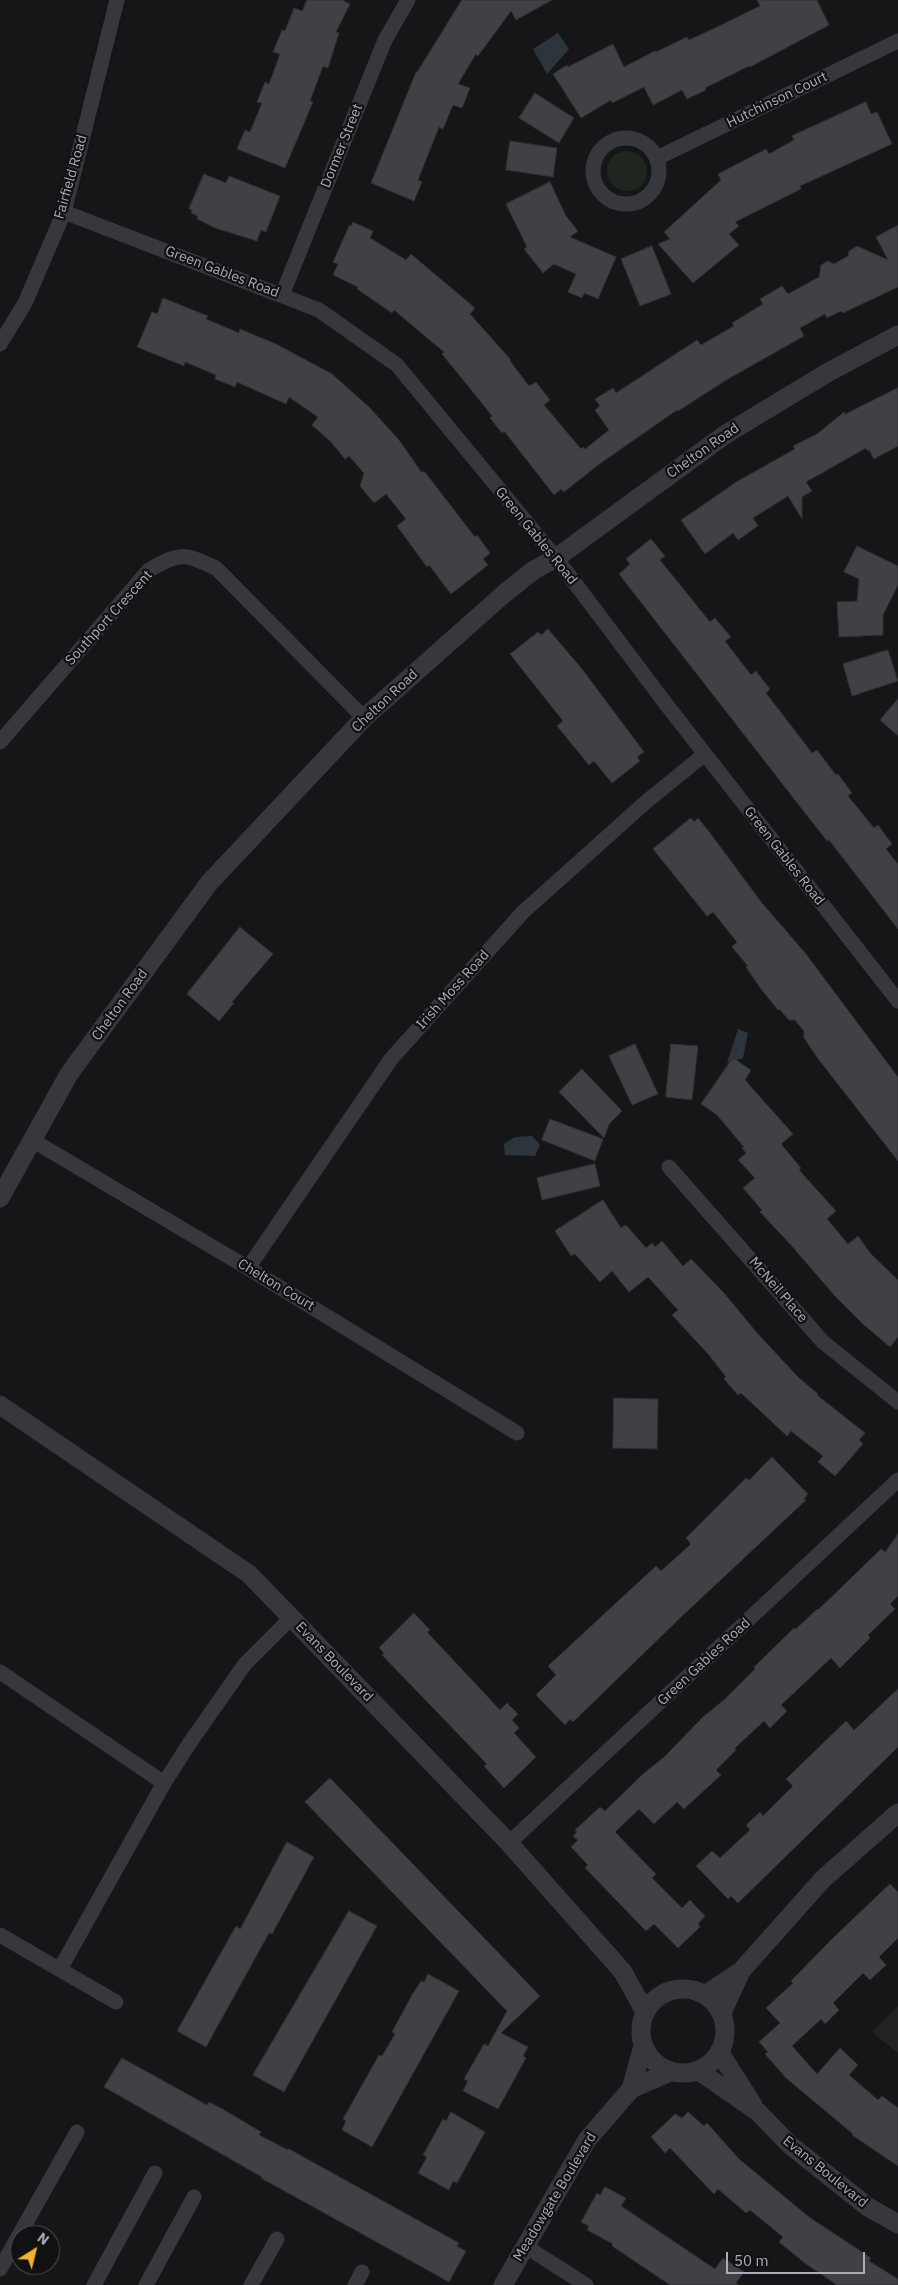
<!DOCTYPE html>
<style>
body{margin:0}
#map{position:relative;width:898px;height:2285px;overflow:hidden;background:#161618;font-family:"IBM Plex Sans",sans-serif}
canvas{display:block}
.north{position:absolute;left:10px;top:2225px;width:50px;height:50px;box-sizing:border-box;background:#111113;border:1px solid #4d4f55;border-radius:50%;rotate:36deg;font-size:14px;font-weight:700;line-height:20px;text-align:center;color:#a8adb8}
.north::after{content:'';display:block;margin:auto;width:18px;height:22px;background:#f2b134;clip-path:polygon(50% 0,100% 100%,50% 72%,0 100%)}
.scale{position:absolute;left:726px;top:2252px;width:139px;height:22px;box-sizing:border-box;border:2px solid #a8adb8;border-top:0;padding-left:6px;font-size:15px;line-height:18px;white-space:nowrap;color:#a8adb8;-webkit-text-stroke:4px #111113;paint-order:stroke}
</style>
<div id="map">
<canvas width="898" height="2285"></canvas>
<div class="north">N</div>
<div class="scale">50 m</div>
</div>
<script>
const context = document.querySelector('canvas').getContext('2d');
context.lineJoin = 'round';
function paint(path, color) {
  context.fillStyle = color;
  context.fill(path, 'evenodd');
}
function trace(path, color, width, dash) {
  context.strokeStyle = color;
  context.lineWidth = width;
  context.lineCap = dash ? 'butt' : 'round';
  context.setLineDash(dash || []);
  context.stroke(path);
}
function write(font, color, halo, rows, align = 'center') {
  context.font = font + ' "IBM Plex Sans",sans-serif';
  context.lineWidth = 4.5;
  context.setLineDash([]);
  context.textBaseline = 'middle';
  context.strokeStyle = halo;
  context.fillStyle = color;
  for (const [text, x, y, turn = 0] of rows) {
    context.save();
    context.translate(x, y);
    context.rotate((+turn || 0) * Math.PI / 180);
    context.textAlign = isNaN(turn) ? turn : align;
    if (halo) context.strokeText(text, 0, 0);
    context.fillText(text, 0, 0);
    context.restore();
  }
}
paint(new Path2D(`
 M898 2006V2053L872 2032Z`), '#222225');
paint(new Path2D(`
 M607 171a20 20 0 1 1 40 0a20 20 0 1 1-40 0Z`), '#1e261f');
paint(new Path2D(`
 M558 33 569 49 547 74 533 49Z
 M738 1029 748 1033 743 1058 727 1063Z
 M532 1136 540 1145 535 1156 505 1155 504 1144 515 1137Z`), '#2c353c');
const building = new Path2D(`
 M307 0H342L350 4 336 32 339 33 328 68 323 66 310 101 313 102 285 168 237 149 245 130 250 132 262 103 257 102 265 82 269 84 280 54 273 52 282 30 285 31 294 8 302 11Z
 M462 0H552L516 20 511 11 478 56 476 54 458 84 470 88 462 108 453 105 443 129 439 127 418 180 422 182 414 201 371 183 416 72H417Z
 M757 0H817L829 25 750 67 749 66 705 88 706 90 687 99 682 90 653 105 644 87 612 103 611 100 581 118 553 74 567 65 568 67 613 44 624 67 655 51 656 52 687 37 689 40 717 27 760 6Z
 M535 93 574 118 559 143 519 118Z
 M866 102 871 114 877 112 892 144 800 186 801 189 735 222 739 226 729 234 739 245 693 283 658 244 670 239 664 232 721 180 718 174 766 149 769 154 794 140 792 136Z
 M510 141 557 148 553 177 506 170Z
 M204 174 226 183 229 176 280 196 266 232 261 230 257 241 215 228 197 219 198 216 191 213 192 210 189 209Z
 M550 182 566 216 578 231 570 237 616 257 598 299 584 293 582 298 568 292 576 274 554 264 543 273 524 249 527 247 506 204Z
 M353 222 373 231 370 238 406 260 411 254 475 308 470 314 511 360 510 361 529 386 536 382 550 400 544 405 581 449 583 447 585 449 609 430 595 410 600 406 595 399 613 388 616 393 697 340 701 345 734 326 732 323 763 304 760 299 782 286 788 294 819 277 821 265 828 261 834 264 848 256 849 251 857 246 888 260 876 237 898 225V287L843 313 841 311 827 318 825 314 800 328 804 336 728 379 678 411 677 410 598 465 564 492 561 489 554 495 504 431 502 433 490 418 492 416 477 397 442 354 444 352 394 310 392 313 357 289 358 287 333 275 338 264 333 262 349 226H351Z
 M652 246 671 294 640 306 621 259Z
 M163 298 208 316 206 319 239 333 240 329 276 344 332 374 370 408 399 440 422 473 424 471 475 537 477 535 490 553 483 559 488 565 451 594 429 565 427 567 397 526 406 519 386 494 374 503 360 486 364 473 349 456 345 459 331 442 312 425 318 417 289 397 286 404 237 382 235 387 215 379 216 375 185 362 184 366 137 347 152 312 157 314Z
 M898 388V446L874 459 869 450 867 451 866 448 806 482 812 491 802 497V519L788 496 753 518 758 526 738 540 733 533 705 554 681 520 738 481 795 449 793 446 817 434 844 412 845 414Z
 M651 539 665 556 660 560 710 622 715 618 731 637 725 641 751 675 756 671 770 689 766 693 812 753 817 750 836 775 838 774 852 793 848 796 874 828 878 825 892 844 886 849 898 864V929L829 840 827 841 816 827 619 574 630 564 626 559Z
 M857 546 898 566V585L883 615V635L839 637 837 602 857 601 859 579 844 572Z
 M548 629 582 669 644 752 637 757 640 761 612 783 594 761 589 765 557 726 563 721 510 654 538 632 541 635Z
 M888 650 898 681 852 696 843 664Z
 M898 699V736L880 720Z
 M691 818 694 822 698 818 710 833 762 903 806 954 898 1077V1161L819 1060 804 1038V1031L795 1020H789L779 1009 778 1010 761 989 746 967 748 966 732 947 737 942 713 912 707 916 653 849Z
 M240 927 273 954 232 1002 234 1003 219 1021 187 994Z
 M635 1044 658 1094 632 1105 609 1056Z
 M671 1044 698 1046 692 1100 666 1097Z
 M733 1058 751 1070 745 1080 793 1134 781 1144 801 1168 799 1170 836 1211 827 1219 848 1244 858 1236 871 1254 898 1280V1337L890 1347 863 1324 835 1296 790 1244 760 1212 762 1210 743 1188 755 1178 738 1160 746 1153 742 1148 744 1147 717 1115 701 1104Z
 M582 1069 622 1111 609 1124 604 1138 559 1092Z
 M550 1119 603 1139 595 1161 542 1140Z
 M595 1164 600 1186 542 1200 537 1178Z
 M603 1200 621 1228 626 1225 646 1248 652 1243 655 1247 662 1241 683 1266 691 1259 724 1293 758 1334 798 1377 818 1394 817 1395 865 1433 859 1440 863 1444 835 1476 818 1462 823 1456 791 1431 787 1436 741 1393 738 1395 724 1379 726 1377 709 1355 672 1315 678 1310 648 1277 629 1292 612 1271 600 1282 575 1254 571 1256 555 1231Z
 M614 1398 658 1399 657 1449 613 1448Z
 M772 1457 808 1494 804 1499 806 1500 679 1619 573 1722 570 1719 565 1725 536 1695 556 1675 548 1666 656 1566 661 1571 691 1544 686 1538 746 1478 749 1480Z
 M898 1534V1596L890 1604 895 1609 868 1635 870 1638 840 1668 831 1658 781 1705 787 1711 770 1728 764 1721 735 1748 736 1750 716 1770 721 1775 684 1809 677 1802 654 1824 639 1809 615 1832 656 1874 652 1878 682 1908 690 1900 705 1916 698 1924 700 1927 678 1948 654 1924 646 1931 585 1868 588 1865 571 1847 578 1840 573 1836 577 1832 575 1830 600 1807 605 1811 643 1774 664 1757 704 1716 724 1700 755 1669 754 1667 794 1628 796 1629 817 1609 818 1610 881 1549 885 1552Z
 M414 1613 430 1630 427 1632 500 1710 507 1703 518 1714 512 1720 519 1728 514 1733 536 1757 504 1788 484 1766 487 1764 382 1655 384 1653 379 1648Z
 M898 1689V1747L738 1903 731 1896 728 1899 696 1866 712 1851 720 1858 750 1830 746 1825 760 1812 763 1816 793 1786 786 1779 846 1721 854 1730Z
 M330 1778 540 1996 501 2033 528 2047 523 2056 526 2058 498 2109 463 2091 468 2081 464 2079 484 2044 488 2046 507 2011 305 1802Z
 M287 1842 314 1857 272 1934 269 1933 206 2047 177 2031 236 1926 240 1929Z
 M890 1884 898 1892V1938L879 1957 886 1965 870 1980 863 1973 833 2003 839 2010 825 2024 821 2019 792 2046 817 2074 840 2048 858 2065 849 2075 878 2100 882 2096 898 2108V2166L852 2135 853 2134 786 2078 765 2054 768 2052 759 2042 780 2023 766 2008 793 1983 791 1981 831 1940Z
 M349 1911 377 1926 284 2092 253 2075Z
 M428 1974 459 1991 372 2147 342 2130 346 2121 343 2119 379 2055 382 2056 395 2034 392 2032 412 1995 421 1981 424 1982Z
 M122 2058 207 2105 209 2102 226 2111 261 2132 259 2135 288 2150 289 2149 459 2243 457 2246 466 2251 449 2282 261 2178 262 2177 104 2087Z
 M451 2112 485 2132 457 2183 453 2181 449 2190 418 2173 427 2157 423 2155 443 2119 446 2121Z
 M688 2112 704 2126 707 2123 739 2159 809 2217 871 2258 869 2261 898 2279V2285H837L806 2264 779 2242 783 2237 750 2210 746 2213 718 2189 714 2194 670 2148 665 2153 651 2137 675 2114 682 2118Z
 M605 2187 626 2198 621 2206 715 2269 723 2258 744 2272 736 2283 739 2285H670L612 2246 613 2244 587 2230 589 2226 581 2222 597 2193 600 2195Z`);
paint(building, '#404145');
trace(building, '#303034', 1);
trace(new Path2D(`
 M593 171a33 33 0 1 1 66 0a33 33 0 1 1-66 0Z
 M657 158 898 41
 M64 212 319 310 397 365 556 558 669 708 898 1001
 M282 295 385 40 408 0
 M0 344 25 303 64 212 117 0
 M0 742 149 570C181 552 183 553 216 568L364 718
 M32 1140 248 1268 517 1433
 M669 1167 823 1342 898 1402
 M248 1268 391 1059 523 912 647 801 705 754
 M0 1672 164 1783
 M509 1843 898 1480
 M0 1935 116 2002
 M60 1969 164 1783 191 1741 245 1664 291 1618
 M525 2246 586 2285
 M0 2269 77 2132
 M94 2285 155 2173
 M146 2285 194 2197
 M251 2285 277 2239
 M355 2285 362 2272`), '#37383d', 15);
trace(new Path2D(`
 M0 1198 69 1074 209 883 364 718 505 593 534 570 556 558 726 434 827 373 898 335
 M0 1405 249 1574 509 1843 623 1972 645 2012
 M641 2031a42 42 0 1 1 84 0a42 42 0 1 1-84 0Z
 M705 1995 741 1971 823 1879 898 1813
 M722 2013 741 1971
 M720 2053 753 2105
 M699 2071 758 2112 790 2145 868 2207 898 2224
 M631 2089 643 2046
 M503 2285 587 2140 631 2089 670 2072`), '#37383d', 19);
write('14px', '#a8adb8', '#111113', [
 ["Hutchinson Court",777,100,-26],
 ["Dormer Street",342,146,-68],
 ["Fairfield Road",71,177,-74],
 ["Green Gables Road",222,272,21],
 ["Chelton Road",703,451,-35],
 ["Green Gables Road",536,536,51],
 ["Southport Crescent",109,618,-48],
 ["Chelton Road",385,701,-43],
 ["Green Gables Road",784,856,52],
 ["Irish Moss Road",453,990,-48],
 ["Chelton Road",120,1005,-54],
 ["Chelton Court",276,1285,31],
 ["McNeil Place",778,1290,49],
 ["Evans Boulevard",334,1662,46],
 ["Green Gables Road",704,1662,-43],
 ["Evans Boulevard",825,2172,39],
 ["Meadowgate Boulevard",555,2197,-59]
]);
</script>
